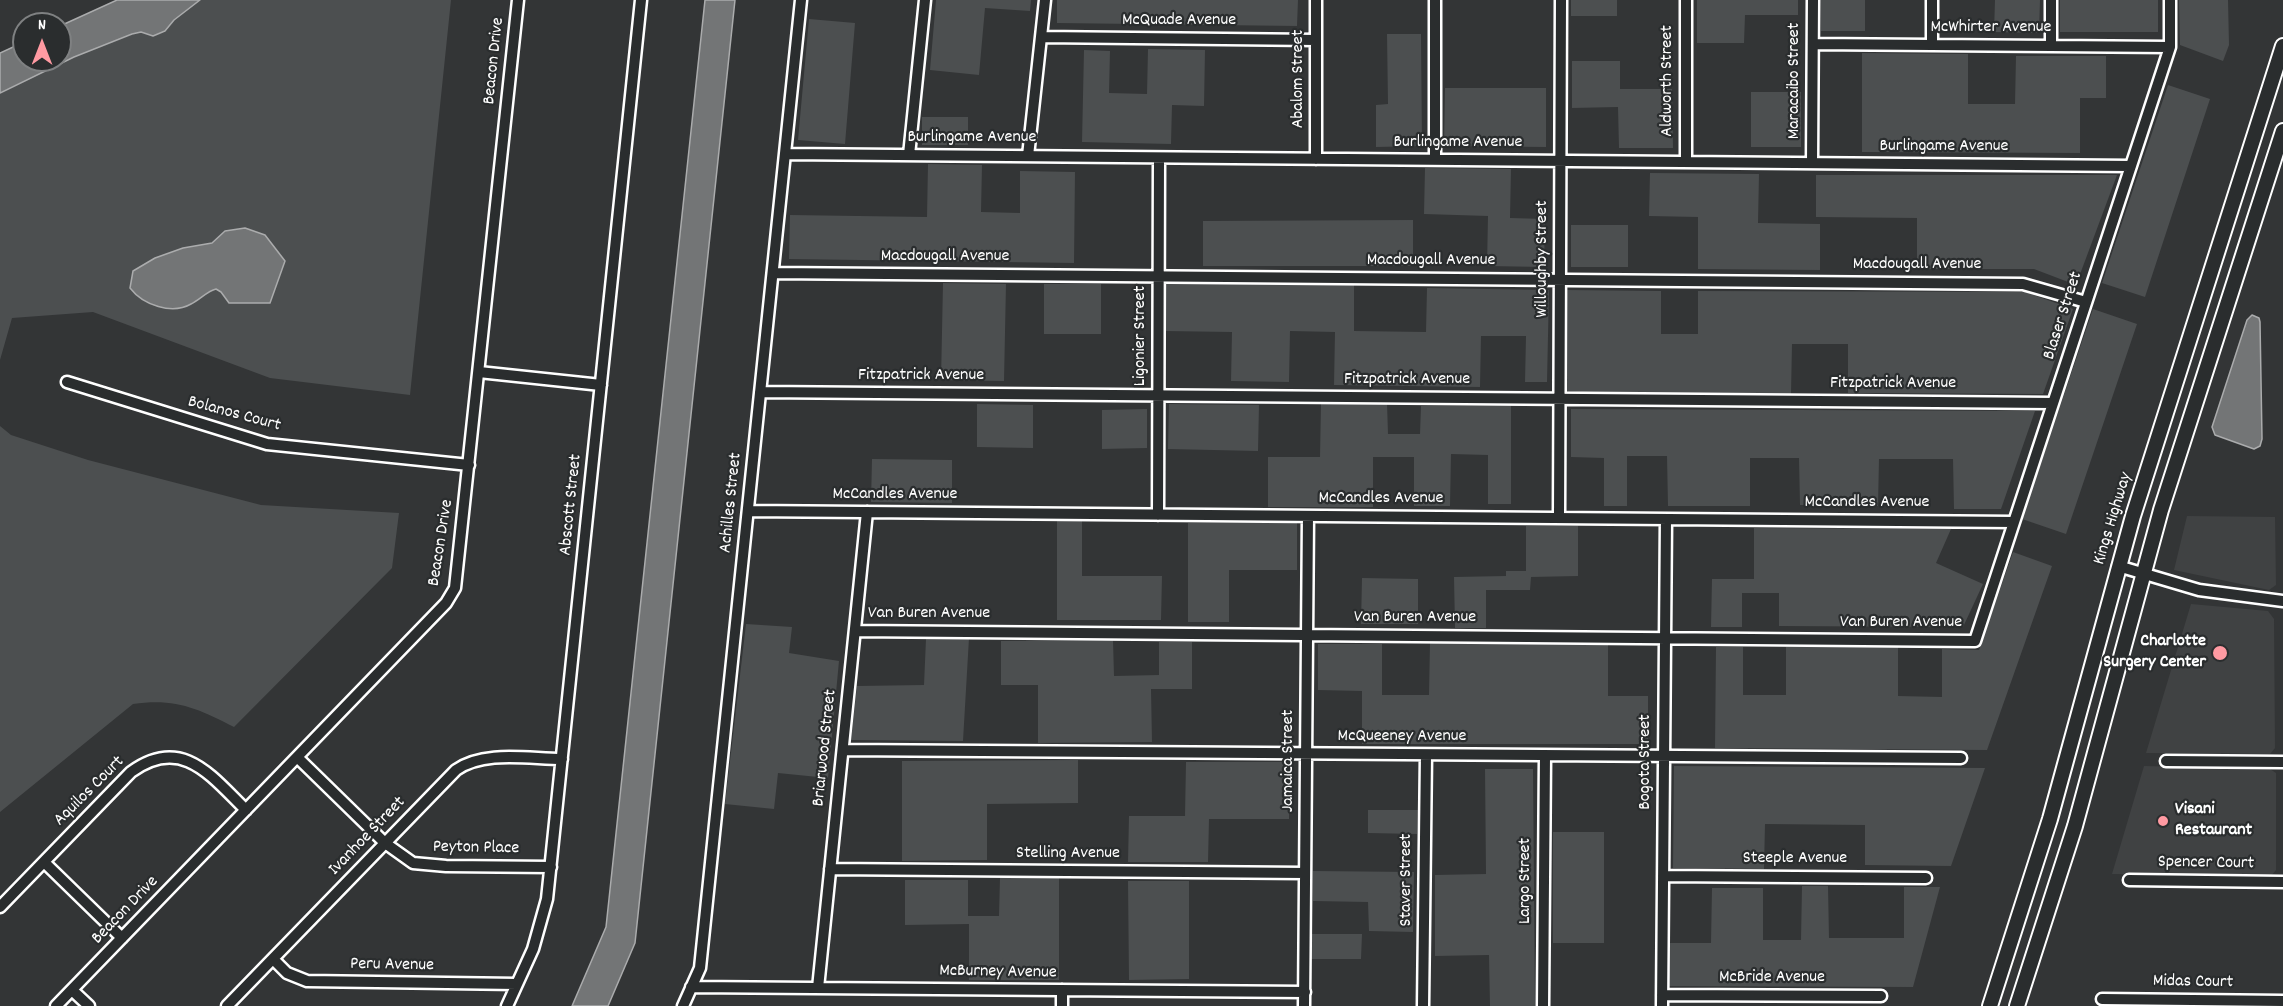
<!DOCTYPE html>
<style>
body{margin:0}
#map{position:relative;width:2283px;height:1006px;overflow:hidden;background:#333536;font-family:Dekko,sans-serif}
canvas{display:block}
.north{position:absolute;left:12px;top:12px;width:60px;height:60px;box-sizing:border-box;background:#2a2d2e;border:2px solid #7f8182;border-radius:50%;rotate:0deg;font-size:16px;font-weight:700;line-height:24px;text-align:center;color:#fff}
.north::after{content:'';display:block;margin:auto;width:21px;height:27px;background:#ff9aa2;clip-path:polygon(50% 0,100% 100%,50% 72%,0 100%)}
</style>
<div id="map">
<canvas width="2283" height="1006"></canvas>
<div class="north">N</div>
</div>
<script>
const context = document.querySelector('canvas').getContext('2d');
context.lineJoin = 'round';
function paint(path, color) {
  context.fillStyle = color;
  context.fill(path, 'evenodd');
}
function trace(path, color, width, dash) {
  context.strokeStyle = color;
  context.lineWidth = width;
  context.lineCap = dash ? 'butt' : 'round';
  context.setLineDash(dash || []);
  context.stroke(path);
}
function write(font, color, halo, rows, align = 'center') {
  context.font = font + ' Dekko,sans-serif';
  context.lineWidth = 4.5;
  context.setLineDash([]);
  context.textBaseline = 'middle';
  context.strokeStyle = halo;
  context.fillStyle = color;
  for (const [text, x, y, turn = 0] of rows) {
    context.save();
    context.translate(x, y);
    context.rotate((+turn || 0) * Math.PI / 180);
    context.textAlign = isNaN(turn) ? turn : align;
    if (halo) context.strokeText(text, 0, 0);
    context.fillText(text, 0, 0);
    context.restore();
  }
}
paint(new Path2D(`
 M2187 516 2275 517 2276 585 2269 590 2174 570Z
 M2191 604 2268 611 2274 619 2275 748 2270 754 2146 753Z
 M2144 766 2270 769 2276 773V870L2271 876 2112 874Z`), '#404243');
paint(new Path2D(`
 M200 0H451L410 395 270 378 93 312 12 318 0 360V93L74 57 133 34 141 32 153 36 165 32 174 20Z
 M936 0H1031L1030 11 985 8 979 75 930 70Z
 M1057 0H1298L1297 26 1057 23Z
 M1571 0H1617V16H1571Z
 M1697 0H1798V15H1745L1744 43H1697Z
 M1821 0H1865V31H1821Z
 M1995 0H2040L2039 33 1994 32Z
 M2060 0H2158V32H2060Z
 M2179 0H2228L2229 45 2223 61 2180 45Z
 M809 19 855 23 845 144 798 140Z
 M1387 34H1421L1422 146 1376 147V105L1388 104Z
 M1148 49 1205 50 1204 106 1172 105 1171 144 1082 142 1084 50 1110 51 1109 93 1147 94Z
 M1862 53 1968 54V104H2015L2016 56H2106V98H2080V153L1862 152Z
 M1572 61H1620V89H1672L1673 148H1619L1618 107 1572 108Z
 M2168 85 2210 99 2145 297 2102 283Z
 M1445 88H1546V147L1444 146Z
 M1751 92H1801V147H1751Z
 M922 117H968V145H922Z
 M928 164 982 165 981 212 1020 213V171L1075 172 1074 263 789 259 790 215 927 217Z
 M1425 168 1511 169 1510 218 1545 219 1544 267 1487 266 1488 216 1424 214Z
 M1650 173 1759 174 1758 223 1820 224V270L1698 269V217L1649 216Z
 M1816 175H2117L2076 285 2034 269H1917V218L1816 217Z
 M1413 220V266H1203V221Z
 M1571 225H1628V267H1571Z
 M943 283 1006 284 1004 381 941 380Z
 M1165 283 1354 285V331L1426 332 1427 288 1549 290 1547 382H1525L1526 336H1481L1480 387 1334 385 1335 332 1290 331 1289 382 1231 381 1232 332 1164 331Z
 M1044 284H1101V334H1044Z
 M1566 290 1661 291V334H1698V291L2025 292 2073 309 2043 394 1848 393V344H1792L1791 394 1566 393Z
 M2093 309 2137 324 2066 534 2022 519Z
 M1321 403H1387L1388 434H1420L1421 406H1511V504H1488V455L1451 454 1450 506H1414V457H1373V507H1268V457H1320Z
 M977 404 1033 405V448L977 447Z
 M1169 404 1259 405 1258 451 1168 449Z
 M1147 409V448L1102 449V410Z
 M1571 409 2035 411 2001 509H1954L1953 459H1879L1878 506 1800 505 1799 458H1750V506H1668L1667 456H1627V506H1604V458L1571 457Z
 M0 426 11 435 88 460 261 505 399 513 392 568 234 727C197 708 175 698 133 704L0 812Z
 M872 459 952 460V503L871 502Z
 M1057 521H1082V576H1162L1161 620H1057Z
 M1188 523H1297V570H1229V622H1188Z
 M1526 526H1578V576L1531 577 1530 590H1486V628H1455L1454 577 1506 576V571H1526Z
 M1754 528 1951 529 1936 563 1983 584 1963 627 1779 626V593H1742V627H1711L1712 579H1754Z
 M2013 552 2052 566 1987 750 1715 748 1716 647H1743V695H1786V647H1898V696L1942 697V649L1979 650Z
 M1362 578 1418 579V624H1361Z
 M746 624 792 627 789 653 839 661 828 778 778 773 774 809 725 804Z
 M969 638 963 741 851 740 857 686 924 685 926 639Z
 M1113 640 1114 676 1159 675V642H1192V689H1151L1152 742 1038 743V685H1001V641Z
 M1608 642V696H1648V744H1362V691L1318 690V644H1382V695H1429L1430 643Z
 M1078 760V803L987 804V860L902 861V761Z
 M1186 762H1290L1289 819H1209L1208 862H1128L1129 816H1185Z
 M1674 766 1985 768 1951 866 1865 865V825L1765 824 1764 869 1673 868Z
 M1485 769H1533L1535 1006H1490L1489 955 1435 956V875L1486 874Z
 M1368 810H1418L1417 834 1368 833Z
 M1553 832H1604V943H1553Z
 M1313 871 1414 872 1413 932 1369 931 1368 902 1313 901Z
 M1000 878H1059V980H969V924L905 925V880H968V916H999Z
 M1128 881H1189V979L1129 980Z
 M1802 886H1828L1829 938H1904V887H1940L1913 987 1668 986V943H1711L1712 888H1763V940H1801Z
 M1311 934H1362L1361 959H1311Z`), '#4c4f50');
const water = new Path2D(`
 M117 0H200L174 20 165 31 153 36 141 32 132 34 74 57 0 93V53L24 42V60H60V26Z
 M705 0H735L635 943 608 1006H572L606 927Z
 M245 228 265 235 285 261 270 303H229L221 292 216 289C207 291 200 300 191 304 172 315 143 305 130 288L133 271 155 258 183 248 212 243 225 231Z
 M2252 315 2259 318 2260 322 2262 439 2260 446 2254 449 2215 435 2212 427 2247 320Z`);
paint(water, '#737576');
trace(water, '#abacad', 1.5);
const minor = new Path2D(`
 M1041 37 1316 40
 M1813 44 2170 47
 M1932 45V0
 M2051 46V0
 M785 154 2131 166
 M909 155 925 0
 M1028 156 1045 0
 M1316 159V0
 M1435 160V0
 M1686 162V0
 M1812 163 1813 0
 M773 273 2023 284 2086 302
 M479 372 601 385
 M67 382 267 444 469 465
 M760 392 2053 403
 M748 511 2014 522
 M1158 515 1159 158
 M1559 518 1561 0
 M2118 566 2199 590 2283 601
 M855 631 1975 641 2170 47V0
 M843 750 1961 758
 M297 757 385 843 413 863 446 866 551 867
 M2166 761 2283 762
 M44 862 122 938
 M830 869 1305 873
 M1663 876 1926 878
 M2129 880 2283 882
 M0 907 131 772C182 735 211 776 246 810
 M273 959 287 973 307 981 517 984
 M691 987 1305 992
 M818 988 867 512
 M72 990 89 1006
 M1662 995 1881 996
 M2102 999 2283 1001
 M56 1006 446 603 455 588 518 0
 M227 1006 456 770C484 750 529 759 562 759
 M507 1006 533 949 547 899 641 0
 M683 1006 700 968 801 0
 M1062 1006V990
 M1304 1006 1308 516
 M1423 1006 1426 755
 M1543 1006 1545 756
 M1662 1006 1666 519`);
const major = new Path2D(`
 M1990 1006 2050 819 2133 516 2283 46
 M2017 1006 2075 826 2161 510 2283 131`);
trace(minor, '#fff', 15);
trace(major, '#fff', 18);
trace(minor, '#2a2d2e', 10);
trace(major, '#2a2d2e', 14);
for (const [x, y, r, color] of [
 [2220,653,8,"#ff9aa2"],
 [2163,821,6,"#ff9aa2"]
]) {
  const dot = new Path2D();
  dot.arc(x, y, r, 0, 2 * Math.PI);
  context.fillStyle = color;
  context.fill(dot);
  trace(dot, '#2a2d2e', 2);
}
write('18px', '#fff', '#2a2d2e', [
 ["McQuade Avenue",1179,22],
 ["McWhirter Avenue",1991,29],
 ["Beacon Drive",495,61,-84],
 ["Abalom Street",1300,79,-90],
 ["Aldworth Street",1669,81,-90],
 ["Maracaibo Street",1796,81,-90],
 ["Burlingame Avenue",972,139],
 ["Burlingame Avenue",1458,144],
 ["Burlingame Avenue",1944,148],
 ["Macdougall Avenue",945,258],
 ["Willoughby Street",1544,259,-90],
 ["Macdougall Avenue",1431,262],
 ["Macdougall Avenue",1917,266],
 ["Blaser Street",2064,316,-72],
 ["Ligonier Street",1142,336,-90],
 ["Fitzpatrick Avenue",921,377],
 ["Fitzpatrick Avenue",1407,381],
 ["Fitzpatrick Avenue",1893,385],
 ["Bolanos Court",234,415,15],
 ["McCandles Avenue",895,496],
 ["McCandles Avenue",1381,500],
 ["Achilles Street",732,503,-84],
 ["McCandles Avenue",1867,504],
 ["Abscott Street",572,505,-84],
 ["Kings Highway",2114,519,-73],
 ["Beacon Drive",442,543,-81],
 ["Van Buren Avenue",929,615],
 ["Van Buren Avenue",1415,619],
 ["Van Buren Avenue",1901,624],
 ["McQueeney Avenue",1402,738],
 ["Briarwood Street",826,748,-84],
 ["Jamaica Street",1290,761,-90],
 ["Bogota Street",1647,762,-90],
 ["Aquilos Court",90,792,-45],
 ["Ivanhoe Street",368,837,-46],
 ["Peyton Place",476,849,1],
 ["Stelling Avenue",1068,855],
 ["Steeple Avenue",1795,860],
 ["Spencer Court",2206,864,1],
 ["Staver Street",1408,880,-90],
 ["Largo Street",1527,881,-90],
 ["Beacon Drive",126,911,-46],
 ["Peru Avenue",392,966,1],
 ["McBurney Avenue",998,973,1],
 ["McBride Avenue",1772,979],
 ["Midas Court",2193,983,1]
]);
write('bold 18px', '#fff', '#2a2d2e', [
 ["Charlotte",2206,643],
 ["Surgery Center",2206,664],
 ["Visani",2175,811,"left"],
 ["Restaurant",2175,832,"left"]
], 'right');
</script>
